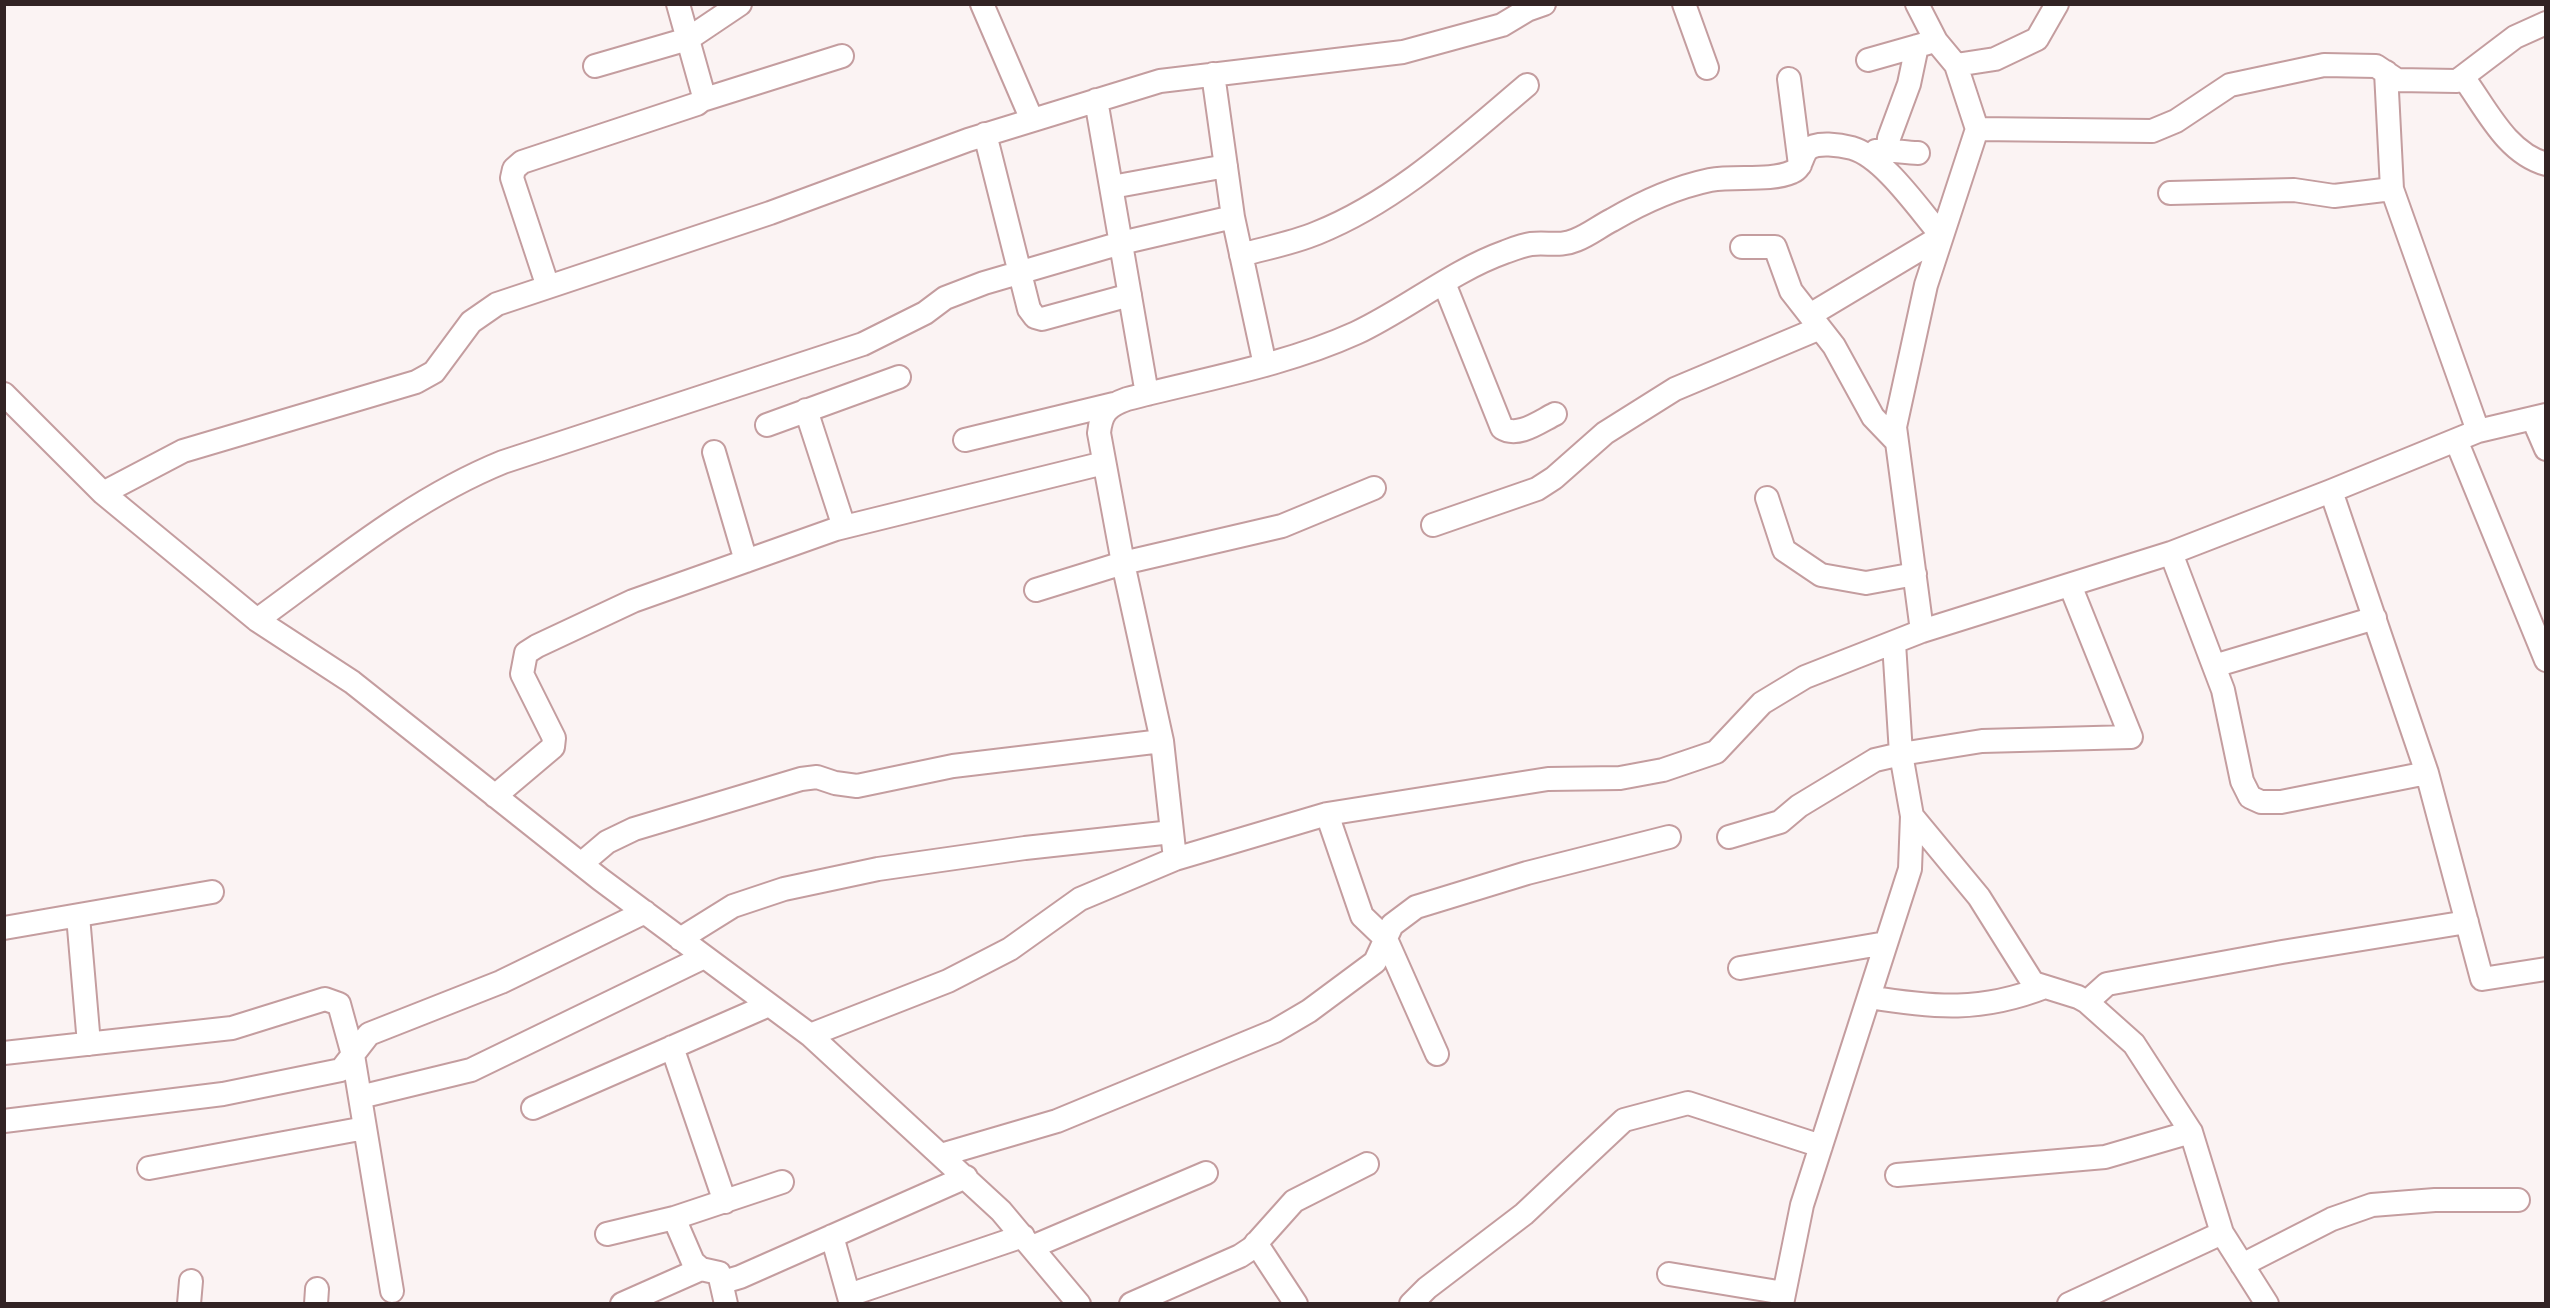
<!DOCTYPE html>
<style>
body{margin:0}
#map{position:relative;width:2550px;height:1308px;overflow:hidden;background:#fbf3f3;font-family:"Zilla Slab",serif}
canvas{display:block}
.frame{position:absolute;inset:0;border:6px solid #322324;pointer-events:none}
</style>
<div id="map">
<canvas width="2550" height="1308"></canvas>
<div class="frame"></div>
</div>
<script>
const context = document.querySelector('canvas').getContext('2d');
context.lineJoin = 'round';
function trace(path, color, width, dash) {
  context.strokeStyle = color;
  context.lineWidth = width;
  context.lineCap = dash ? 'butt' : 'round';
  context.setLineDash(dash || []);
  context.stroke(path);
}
const minor = new Path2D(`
 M982 4 1032 120
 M1684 4 1707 68
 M1917 4 1936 41 1956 65 1977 129 1926 285 1895 427 1922 631
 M1868 60 1928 43
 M1956 65 1995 59 2037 39 2057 4
 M595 66 688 39 740 4
 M2386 72 2392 189 2478 431
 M1213 74 1233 217 1265 365
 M2463 77C2486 108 2506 153 2546 164
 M1789 79 1800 165
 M702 100 842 56
 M1096 100 1147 394
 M1977 129 2152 131 2176 121 2230 85 2324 65 2376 66 2397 80 2457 81 2515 37 2546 23
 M985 134 1029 309 1035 317 1042 319 1130 295
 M1888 150 1889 138 1909 84 1917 46
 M1876 151C1891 149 1903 153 1918 153
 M1112 187 1226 166
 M2170 193 2294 190 2334 196 2392 189
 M1742 247H1775L1791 291 1834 346 1873 417 1896 441
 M1241 255C1266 248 1293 243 1317 233 1397 201 1463 139 1527 85
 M1444 283 1502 428C1518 438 1539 422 1555 414
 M548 287 512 178 514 169 522 162 697 104 702 100 703 93 678 4
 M4 394 103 493 257 620 352 682 600 879 810 1035 1001 1211 1079 1304
 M806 410 844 527
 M2533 419 2546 449
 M767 425 899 377
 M965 440 1114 404
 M2456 440 2546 660
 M714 452 746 561
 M2331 491 2427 773 2482 979 2546 969
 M103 493 183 451 416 382 434 372 471 322 497 304 770 213 968 140 1160 81 1403 52 1502 25 1527 10 1544 4
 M1767 498 1784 550 1821 575 1866 583 1915 574
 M1433 525 1537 489 1554 478 1605 433 1675 389 1820 328
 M2171 553 2223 690 2242 781 2250 797 2261 802H2281L2427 773
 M1036 590 1123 563 1282 526 1374 488
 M257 620C336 563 412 499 503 462L863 344 925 313 945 298 984 283 1121 243 1233 217
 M2214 666 2375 618
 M495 796 553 747 554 738 522 674 526 653 537 646 633 601 836 529 1104 463
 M1327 814 1362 916 1386 939 1437 1054
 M1912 816 1979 897 2033 983 2078 997 2087 1002 2134 1044 2191 1132 2222 1233 2267 1304
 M1729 837 1780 822 1799 806 1875 760 1901 754 1982 741 2131 737 2070 585
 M1175 859 1162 741 1123 563 1099 433C1101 413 1107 406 1127 399 1204 379 1283 366 1356 333 1407 309 1452 271 1505 252 1513 249 1523 245 1531 244 1548 242 1560 247 1576 240 1589 235 1600 226 1612 220 1641 203 1677 187 1710 180 1735 175 1769 182 1792 172 1802 168 1801 157 1807 150 1816 141 1841 145 1852 148 1884 157 1920 211 1942 236L1810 315
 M581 864 607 842 634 829 801 779 817 777 835 783 857 786 953 766 1162 741
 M78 916 89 1044
 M4 928 212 892
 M680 939 733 906 784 889 878 869 1025 848 1172 832
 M1740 968 1886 943
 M1869 997C1935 1008 1981 1012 2045 987
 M2087 1002 2107 984 2282 952 2467 922
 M810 1035 948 981 1010 949 1080 899 1175 859 1327 814 1548 779 1620 778 1663 770 1716 752 1762 703 1805 677 1922 631 2171 553 2331 491 2478 431 2546 415
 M672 1047 725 1202
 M4 1053 232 1028 325 999 339 1004 353 1055 392 1291
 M360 1097 471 1070 704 957
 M533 1108 769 1005
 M4 1121 223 1094 341 1070 369 1034 501 982 645 912
 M941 1155 1057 1121 1275 1031 1309 1011 1375 962 1392 925 1416 907 1527 873 1669 837
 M149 1168 365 1128
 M1897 1175 2105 1157 2191 1132
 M674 1218 693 1262 701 1269 719 1273 726 1304
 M607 1234 674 1218 782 1182
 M832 1236 851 1304
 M1256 1243 1296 1304
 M1032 1247 1206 1173
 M2242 1265 2332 1219 2372 1205 2435 1200H2518
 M1669 1274 1784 1293
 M723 1282 740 1277 966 1177
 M849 1295 1023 1236
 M189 1304 191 1281
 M316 1304 317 1289
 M622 1304 701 1269
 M1131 1304 1240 1256 1252 1248 1294 1201 1367 1164
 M1411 1304 1427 1288 1524 1214 1624 1120 1688 1103 1821 1146
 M1782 1304 1802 1205 1910 869 1912 816 1901 754 1894 643
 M2069 1304 2222 1233`);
trace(minor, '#c49d9f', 26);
trace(minor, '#fff', 22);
</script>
